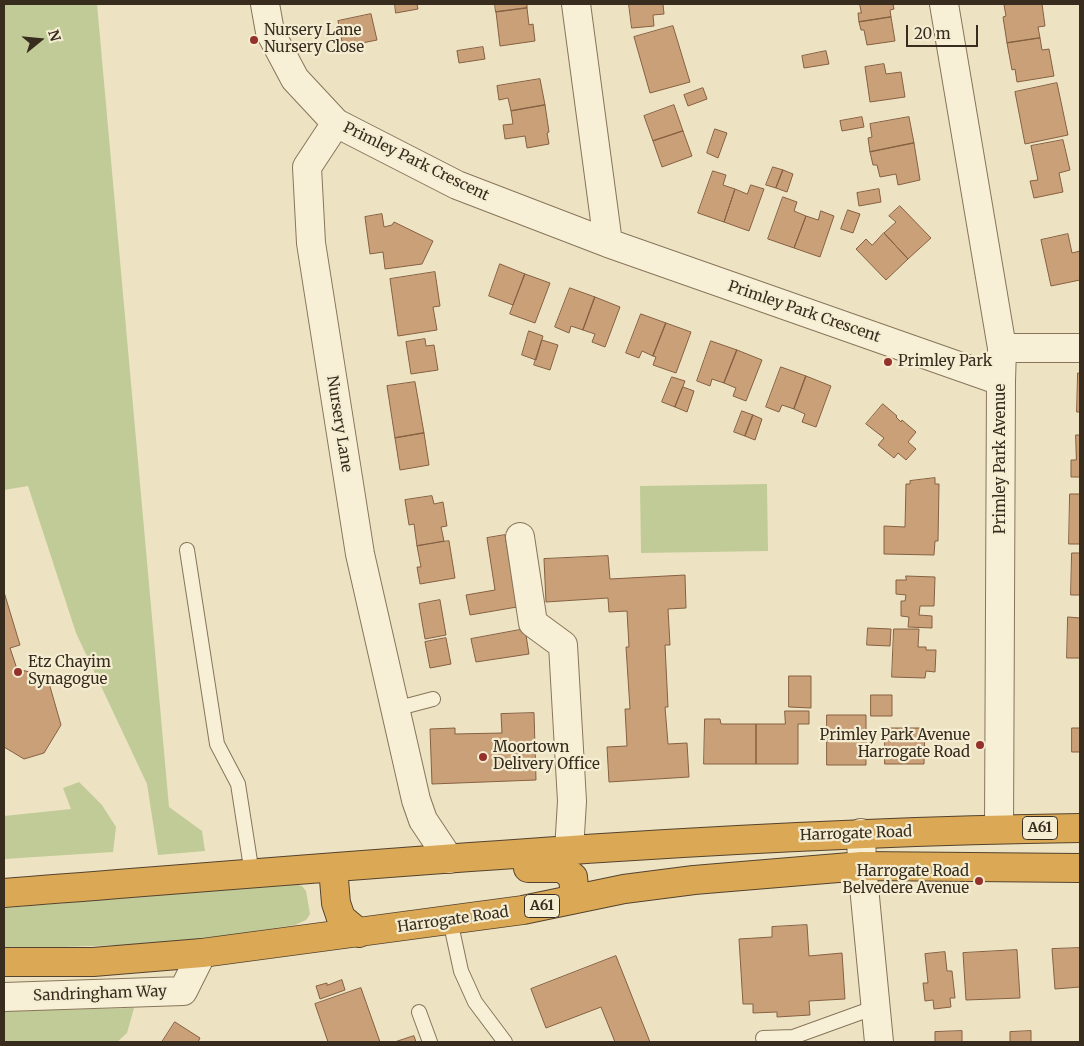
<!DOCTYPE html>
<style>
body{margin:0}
#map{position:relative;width:1084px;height:1046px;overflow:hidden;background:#ede3c3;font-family:Merriweather,serif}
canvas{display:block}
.frame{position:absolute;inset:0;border:5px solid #372c1e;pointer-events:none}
.north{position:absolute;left:15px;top:15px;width:50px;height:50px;-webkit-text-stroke:4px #f5edd2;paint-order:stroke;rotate:73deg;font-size:14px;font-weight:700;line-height:20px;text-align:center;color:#372c1e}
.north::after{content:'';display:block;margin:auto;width:18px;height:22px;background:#372c1e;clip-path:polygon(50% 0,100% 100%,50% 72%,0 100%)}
.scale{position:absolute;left:906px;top:25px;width:72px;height:22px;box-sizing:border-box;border:2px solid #372c1e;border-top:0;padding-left:6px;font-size:15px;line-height:18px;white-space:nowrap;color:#372c1e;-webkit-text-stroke:4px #f5edd2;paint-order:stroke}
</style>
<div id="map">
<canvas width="1084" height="1046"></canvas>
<div class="frame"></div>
<div class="north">N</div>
<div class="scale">20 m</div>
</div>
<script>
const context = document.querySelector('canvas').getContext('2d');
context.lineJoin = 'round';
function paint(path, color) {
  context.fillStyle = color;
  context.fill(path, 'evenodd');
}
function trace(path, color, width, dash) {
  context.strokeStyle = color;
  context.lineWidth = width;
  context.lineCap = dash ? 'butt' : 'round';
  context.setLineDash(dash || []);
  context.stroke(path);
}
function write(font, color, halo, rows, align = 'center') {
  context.font = font + ' Merriweather,serif';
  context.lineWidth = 4.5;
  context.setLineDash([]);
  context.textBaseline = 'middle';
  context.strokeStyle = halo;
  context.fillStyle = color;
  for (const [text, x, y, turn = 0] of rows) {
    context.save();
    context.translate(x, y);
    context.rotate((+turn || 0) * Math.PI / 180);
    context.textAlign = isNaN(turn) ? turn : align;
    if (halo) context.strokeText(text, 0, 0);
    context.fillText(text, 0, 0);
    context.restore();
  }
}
paint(new Path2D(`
 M4 4H97L169 807 202 831 205 851 158 855 147 784 76 633 28 486 4 490Z
 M767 484 768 551 641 553 640 486Z
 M79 782 102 805 116 827 113 852 4 859V816L71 809 63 788Z
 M295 884 302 886 306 891 310 914 306 920 295 925 180 943 4 949V908Z
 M134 1008 127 1033 117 1042H4V1011Z`), '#c1cb97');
const building = new Path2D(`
 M395 4H417L418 9 396 13Z
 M495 4H527V8L496 12Z
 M629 4H663L664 14 653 15 654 26 632 28Z
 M860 4H893L894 9 890 10 891 17 859 22 858 13H861Z
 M1011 4H1042L1045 26 1038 27 1040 38 1007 43 1003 17 1006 16 1004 5Z
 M527 8 529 25 533 24 535 41 500 46 496 12Z
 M371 14 377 40 343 47 338 21Z
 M891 17 895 41 867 45 864 30H861L859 22Z
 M673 26 690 82 650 93 634 37Z
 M1040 38 1042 50 1049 49 1054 76 1017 82 1015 69 1012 70 1007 43Z
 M483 47 485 59 459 63 457 51Z
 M826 51 829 64 804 68 802 56Z
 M884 64 886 74 901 72 905 97 870 102 865 67Z
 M540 79 545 105 511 111 508 98 499 100 497 86Z
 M1057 83 1068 135 1025 144 1015 92Z
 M703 88 707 99 688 106 684 95Z
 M545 105 549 132 547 133 549 144 527 148 525 136 505 139 503 125 513 124 511 111Z
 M674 105 683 131 653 141 644 116Z
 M862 117 864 127 842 131 840 121Z
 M909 117 914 143 870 152 868 138 872 137 870 124Z
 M715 129 727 133 718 158 707 153Z
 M683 131 692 156 662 167 653 141Z
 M1063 140 1070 170 1059 173 1063 192 1034 198 1030 181 1038 180 1031 146Z
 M914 143 920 180 898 185 896 174 880 177 877 165H873L870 152Z
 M773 167 783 170 776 188 766 185Z
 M783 170 793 174 787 192 776 188Z
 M713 171 726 175 723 185 735 189 724 222 698 213Z
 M751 185 764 189 749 231 724 222 735 189 747 194Z
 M879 189 881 202 859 206 857 193Z
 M783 197 797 202 794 211 806 216 794 248 768 239Z
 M900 206 931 238 908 259 884 233 896 222 889 216Z
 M848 210 860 214 853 233 841 229Z
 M821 211 834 216 820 257 794 248 806 216 818 220Z
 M382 214 384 227 392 225 394 222 433 241 422 264 385 269 383 252 370 254 365 217Z
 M884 233 908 259 886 280 856 249 866 239 872 245Z
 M1068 234 1072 253 1080 251V280L1051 286 1041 240Z
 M500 264 525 274 513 305 489 296Z
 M435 272 440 306 433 307 437 330 398 336 390 279Z
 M525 274 550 283 535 323 510 314Z
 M570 288 595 297 583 330 571 326 569 333 555 327Z
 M595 297 620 307 605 347 592 342 595 334 583 330Z
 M641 314 666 323 653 356 642 351 639 358 626 353Z
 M666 323 691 332 676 373 653 365 656 357 653 356Z
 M529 331 543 336 536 360 522 355Z
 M425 339 426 346 434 345 438 370 411 374 406 342Z
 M542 340 558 345 550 370 534 365Z
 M711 341 737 350 724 383 712 379 710 386 697 381Z
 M737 350 762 360 746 401 733 396 736 388 724 383Z
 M781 367 806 376 794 409 782 405 779 412 766 407Z
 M1078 373H1080V412H1077Z
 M806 376 831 386 816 427 802 422 805 414 794 409Z
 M672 377 685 381 675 407 662 402Z
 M415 382 424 433 395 438 387 386Z
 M683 387 694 391 687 412 675 407Z
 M883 404 897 416 896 417 901 422 902 420 916 432 908 442 916 449 906 460 898 453 894 458 878 445 884 438 866 424Z
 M742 411 753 415 745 436 734 432Z
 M753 415 762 419 755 440 745 436Z
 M424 433 429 465 400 470 395 438Z
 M1076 435H1080V477H1071V460H1076Z
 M935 478V484H939L938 541H935L934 555 884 554V526L905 527 906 484H910V481Z
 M1070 494H1080V544H1069Z
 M432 496 434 504 443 502 447 526 441 527 444 541 417 546 414 524 409 525 405 500Z
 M505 535 517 607 470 615 466 595 495 590 487 538Z
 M449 541 455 578 420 584 417 567H421L417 546Z
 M1072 553H1080V595H1071Z
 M608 556 610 579 685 575 686 608 668 609 670 645H665L668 707H665L668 744 687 743 689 777 609 782 607 747 627 746 625 709H630L626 647H629L627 611 609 612 608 598 546 602 544 559Z
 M906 576 935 577 934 606H920L919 615 932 616V628L908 627 909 617 901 616V601H905L906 595 896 594V580H906Z
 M4 592 20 645 10 648 17 669 47 676 61 725 44 753 24 759 4 747Z
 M440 600 446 635 425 639 419 604Z
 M1068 617 1080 618V658H1067Z
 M868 628 891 629 890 646 867 645Z
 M525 629 529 654 476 662 471 639Z
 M894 629H919L918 647H926V650H936L935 672 926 671 925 678 892 677Z
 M446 638 451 664 430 668 425 642Z
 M789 676H811V708L789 707Z
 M871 695H892V716H871Z
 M785 711H809V724H798V764H756V724H785Z
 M534 713 536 780 432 784 430 729 455 728V734L502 733 501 714Z
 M827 715H866V765H827Z
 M705 719H720L721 724H756V764H704Z
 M885 728H925L924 764H885Z
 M1072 728H1080V752H1072Z
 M807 925 809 956 842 953 845 999 809 1001 810 1015 777 1017V1012L753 1013V1004H743L739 939 772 937V927Z
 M1080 948V987L1055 989 1052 949Z
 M1017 950 1020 998 966 1000 963 953Z
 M945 952 947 971H952L955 998H950L951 1007 934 1009 933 1000 925 1001 923 983H928L925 954Z
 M616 956 650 1042H615L601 1007 546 1028 531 989Z
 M342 980 345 990 320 999 316 986 327 983V985Z
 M361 988 380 1042H328L315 1004Z
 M175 1022 200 1038 198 1042H162Z
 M962 1031V1042H935V1032Z
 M1031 1031V1042H1010V1032Z
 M414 1036 416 1042H395Z`);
paint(building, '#caa079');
trace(building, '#856041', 1);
const lane = new Path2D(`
 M187 550 217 744 238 784 252 874
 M395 709 433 699
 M450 920 461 971 475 1002 505 1042
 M419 1012 430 1042
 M763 1038 793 1037 876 1007`);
const street = new Path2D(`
 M265 4 270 32 295 79 336 123 457 185 608 243 1001 381
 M576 4 608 243
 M944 4 1002 348 1001 381 999 829
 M336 123 307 167 311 243 360 554 416 800 423 820 449 859
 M1002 348H1080
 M520 537 533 623 563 645 572 801 569 851
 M861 833 862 866 879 1042
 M4 997 183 991 202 953`);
const highway = new Path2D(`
 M333 868 336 903 341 918 359 933
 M528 868H562L573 877 575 899
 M4 893C362 865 721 833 1080 828
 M4 962H93L202 953 523 910 624 889 694 880 862 866 1080 868`);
trace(lane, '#87755a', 16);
trace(street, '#87755a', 30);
trace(highway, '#54432e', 30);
trace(lane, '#f8f0d6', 14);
trace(street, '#f8f0d6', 28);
trace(highway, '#dba855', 28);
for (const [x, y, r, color] of [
 [254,40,5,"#94312b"],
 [888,362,5,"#94312b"],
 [18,672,5,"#94312b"],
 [980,745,5,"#94312b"],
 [483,757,5,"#94312b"],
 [979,881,5,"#94312b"]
]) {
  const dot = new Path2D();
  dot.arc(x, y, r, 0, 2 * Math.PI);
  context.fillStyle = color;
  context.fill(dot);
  trace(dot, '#f5edd2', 2);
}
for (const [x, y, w] of [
 [1040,828,35],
 [542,906,35]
]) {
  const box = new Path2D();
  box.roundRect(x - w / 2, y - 11.5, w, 23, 4);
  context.fillStyle = '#f5edd2';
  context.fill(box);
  trace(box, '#372c1e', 1);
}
write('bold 14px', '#372c1e', null, [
 ["A61",1040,828],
 ["A61",542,906]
]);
write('15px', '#372c1e', '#f5edd2', [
 ["Nursery Lane",264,31],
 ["Nursery Close",264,48],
 ["Primley Park",898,362],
 ["Etz Chayim",28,663],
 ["Synagogue",28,680],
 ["Primley Park Avenue",970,736,"right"],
 ["Harrogate Road",970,753,"right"],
 ["Moortown",493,748],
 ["Delivery Office",493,765],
 ["Harrogate Road",969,872,"right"],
 ["Belvedere Avenue",969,889,"right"]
], 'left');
write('15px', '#372c1e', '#f5edd2', [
 ["Primley Park Crescent",416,162,26],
 ["Primley Park Crescent",804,312,19],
 ["Nursery Lane",339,424,81],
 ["Primley Park Avenue",1001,459,-90],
 ["Harrogate Road",856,834,-2],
 ["Harrogate Road",453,920,-8],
 ["Sandringham Way",100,994,-2]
]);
</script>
